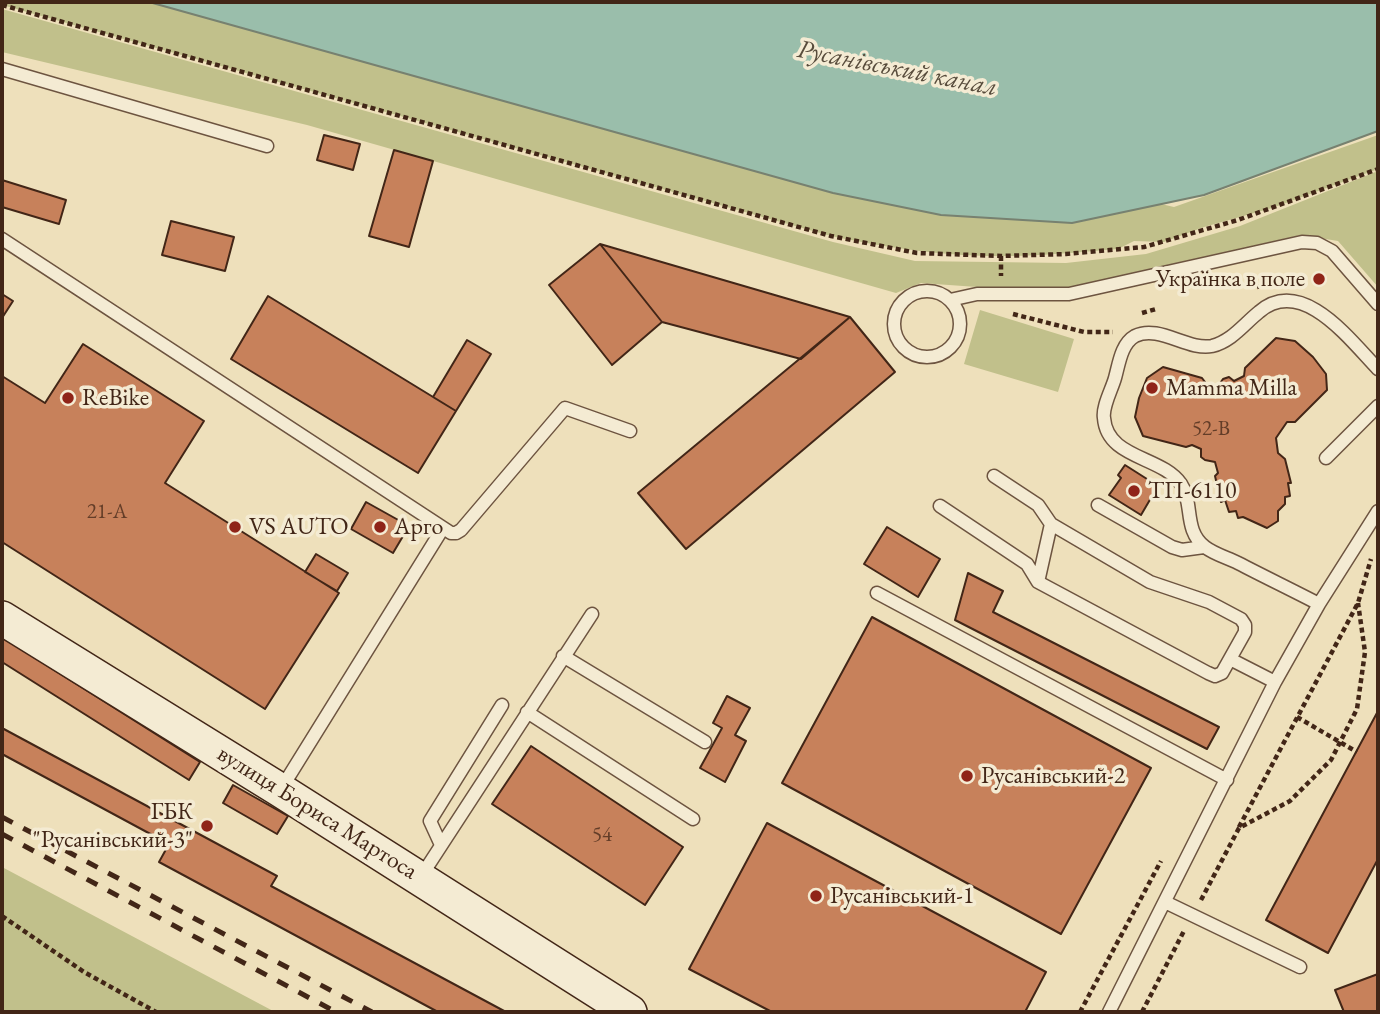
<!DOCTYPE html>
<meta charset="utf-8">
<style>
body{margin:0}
#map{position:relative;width:1380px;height:1014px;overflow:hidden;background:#eee0bb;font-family:"EB Garamond",serif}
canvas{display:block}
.frame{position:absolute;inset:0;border:4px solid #422617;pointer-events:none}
</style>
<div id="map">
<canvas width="1380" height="1014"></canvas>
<div class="frame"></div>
</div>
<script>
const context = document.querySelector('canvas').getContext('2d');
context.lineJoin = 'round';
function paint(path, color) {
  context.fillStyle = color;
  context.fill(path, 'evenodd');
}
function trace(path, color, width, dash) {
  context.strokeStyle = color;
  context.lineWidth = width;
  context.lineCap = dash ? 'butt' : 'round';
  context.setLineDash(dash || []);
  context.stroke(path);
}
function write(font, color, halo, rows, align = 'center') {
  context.font = font + ' "EB Garamond",serif';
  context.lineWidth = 7;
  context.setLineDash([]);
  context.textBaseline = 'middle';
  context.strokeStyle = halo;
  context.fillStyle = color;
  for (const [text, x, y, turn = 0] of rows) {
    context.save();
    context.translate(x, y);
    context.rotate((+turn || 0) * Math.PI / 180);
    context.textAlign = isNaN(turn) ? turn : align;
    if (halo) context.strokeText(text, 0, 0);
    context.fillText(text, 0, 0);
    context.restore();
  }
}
paint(new Path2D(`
 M2 2H149L824 190 930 213 1072 223 1161 204 1174 207 1378 135V169L1272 208 1204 227 1164 242 1134 241 1118 249C1062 254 1006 259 950 254 910 251 870 244 831 236L2 5Z
 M2 9 833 242 915 261 1066 263 1146 254 1240 226 1378 171V287L1338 241 1301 235 1069 287 1005 289 921 283 896 293 307 125 2 52Z
 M980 310 1074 339 1058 392 964 364Z
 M2 867 275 1012H2Z`), '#c1c08b');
const water = new Path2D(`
 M149 2H1378V131L1204 195 1072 223 941 215 833 193Z`);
paint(water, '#9abeab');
trace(water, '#778170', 2);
const building = new Path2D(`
 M324 135 360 144 353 170 317 160Z
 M394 150 433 161 409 247 369 236Z
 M2 180 66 200 59 224 2 207Z
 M171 221 234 237 225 271 162 255Z
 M600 244 662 322 612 365 549 285Z
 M600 244 850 317 801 359 662 322Z
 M2 294 13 301 2 318Z
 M268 296 456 411 418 473 231 359Z
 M850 317 895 372 686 549 638 493Z
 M1276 338 1295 341 1313 357 1326 374 1327 390 1295 422H1287L1276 438 1278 453 1285 459 1291 483H1288L1290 496 1285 497V504L1278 511V521L1267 528 1243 517 1238 518 1236 511 1229 512 1225 500 1221 502 1215 476 1218 473 1215 462 1205 460 1201 457V449L1192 445 1186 447 1143 436 1135 417 1139 398 1147 378 1163 367 1202 378 1208 386H1218L1223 379 1229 377 1234 381 1244 376 1245 368Z
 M467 340 491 354 456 411 433 397Z
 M83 344 204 421 165 483 339 593 265 709 2 542V376L45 403Z
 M1125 465 1158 486 1141 515 1109 495 1121 478 1118 475Z
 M366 502 409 526 393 553 351 529Z
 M887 527 940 559 918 597 864 564Z
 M316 554 348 573 337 591 305 572Z
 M968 573 1003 591 993 612 1219 727 1207 749 955 620Z
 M872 617 1151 768 1061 934 782 783Z
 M2 637 200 762 189 780 2 662Z
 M727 696 750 708 735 735 746 741 725 782 700 768 722 728 713 723Z
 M1378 711V859L1328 953 1266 920Z
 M2 728 277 876 271 886 506 1012H438L159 862 169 844 2 754Z
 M531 746 683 847 645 905 492 804Z
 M233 785 288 816 277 834 223 803Z
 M767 823 1046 972 1025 1012H772L689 969Z
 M1378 974V1012H1344L1335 990Z`);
paint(building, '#c7815b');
trace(building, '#422617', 2);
const service = new Path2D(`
 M2 69 267 146
 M2 239 451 533H456L461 530 565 408 630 431
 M894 324a33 33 0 1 1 66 0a33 33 0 1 1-66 0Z
 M950 300 977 294H1069L1302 242 1317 243 1332 251 1378 304
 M1326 458 1378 406
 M1098 505 1172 547 1182 550 1204 547
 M940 506 1027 564 1038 582 1208 673 1215 676 1222 673 1245 632V625L1241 619 1209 602 1150 582 1051 524 1038 505 994 476
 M1038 582 1051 524
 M877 593 1227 780
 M1319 604C1292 590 1265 577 1238 563 1228 558 1214 554 1205 547 1183 530 1194 503 1181 484 1162 456 1107 459 1104 418 1102 407 1112 389 1115 378 1119 364 1121 344 1135 336 1159 324 1188 351 1212 346 1232 341 1244 324 1259 312 1302 275 1350 340 1378 369
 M563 656 705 742
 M1230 659 1275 682
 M527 712 693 819
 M281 789 443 528
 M441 845 430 821 502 705
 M420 878 592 614
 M1165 902 1300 967
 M1109 1012 1275 682 1319 604 1378 511`);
const secondary = new Path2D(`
 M2 618 280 790 630 1012`);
trace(service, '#6d5440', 15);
trace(secondary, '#422617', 36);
trace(new Path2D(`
 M2 5 831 236 917 253 1001 256 1066 254 1144 247 1238 220 1378 169
 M1001 256V276
 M1257 287 1296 276 1298 285
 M1142 313 1156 309
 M1013 314 1084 332H1113
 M1297 717 1357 752
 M1239 827 1358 603 1371 559
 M1201 900 1239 828 1290 801 1331 760 1357 709 1365 652 1358 603
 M2 916 84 972 156 1012
 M1080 1012 1161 861
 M1142 1012 1185 929`), '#422617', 4.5, [5, 3.5]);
trace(service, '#f4ebd3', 12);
trace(secondary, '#f4ebd3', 33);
trace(new Path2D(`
 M2 817 372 1012
 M2 834 336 1012`), '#422617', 5, [12, 12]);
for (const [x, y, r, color] of [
 [1319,279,7,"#8f2418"],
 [1152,388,7,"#8f2418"],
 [68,398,7,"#8f2418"],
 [1134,491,7,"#8f2418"],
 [235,527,7,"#8f2418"],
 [380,527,7,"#8f2418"],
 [967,776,7,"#8f2418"],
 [207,826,7,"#8f2418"],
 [816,896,7,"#8f2418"]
]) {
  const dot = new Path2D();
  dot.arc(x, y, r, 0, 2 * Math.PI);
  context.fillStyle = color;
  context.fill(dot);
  trace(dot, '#f4ebd3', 2.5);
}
write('21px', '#633d28', null, [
 ["52-В",1211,429],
 ["21-А",107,512],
 ["54",602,835]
]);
write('24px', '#422617', '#f4ebd3', [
 ["Українка в поле",1305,279,"right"],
 ["Mamma Milla",1166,388],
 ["ReBike",82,398],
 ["ТП-6110",1148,491],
 ["VS AUTO",249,527],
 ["Арго",394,527],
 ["Русанівський-2",981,776],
 ["ГБК",193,812,"right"],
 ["\"Русанівський-3\"",193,840,"right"],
 ["Русанівський-1",830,896]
], 'left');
write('24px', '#422617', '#f4ebd3', [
 ["вулиця Бориса Мартоса",317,813,32]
]);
write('italic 26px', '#584c3c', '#f4ebd3', [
 ["Русанівський канал",897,69,11]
]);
</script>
